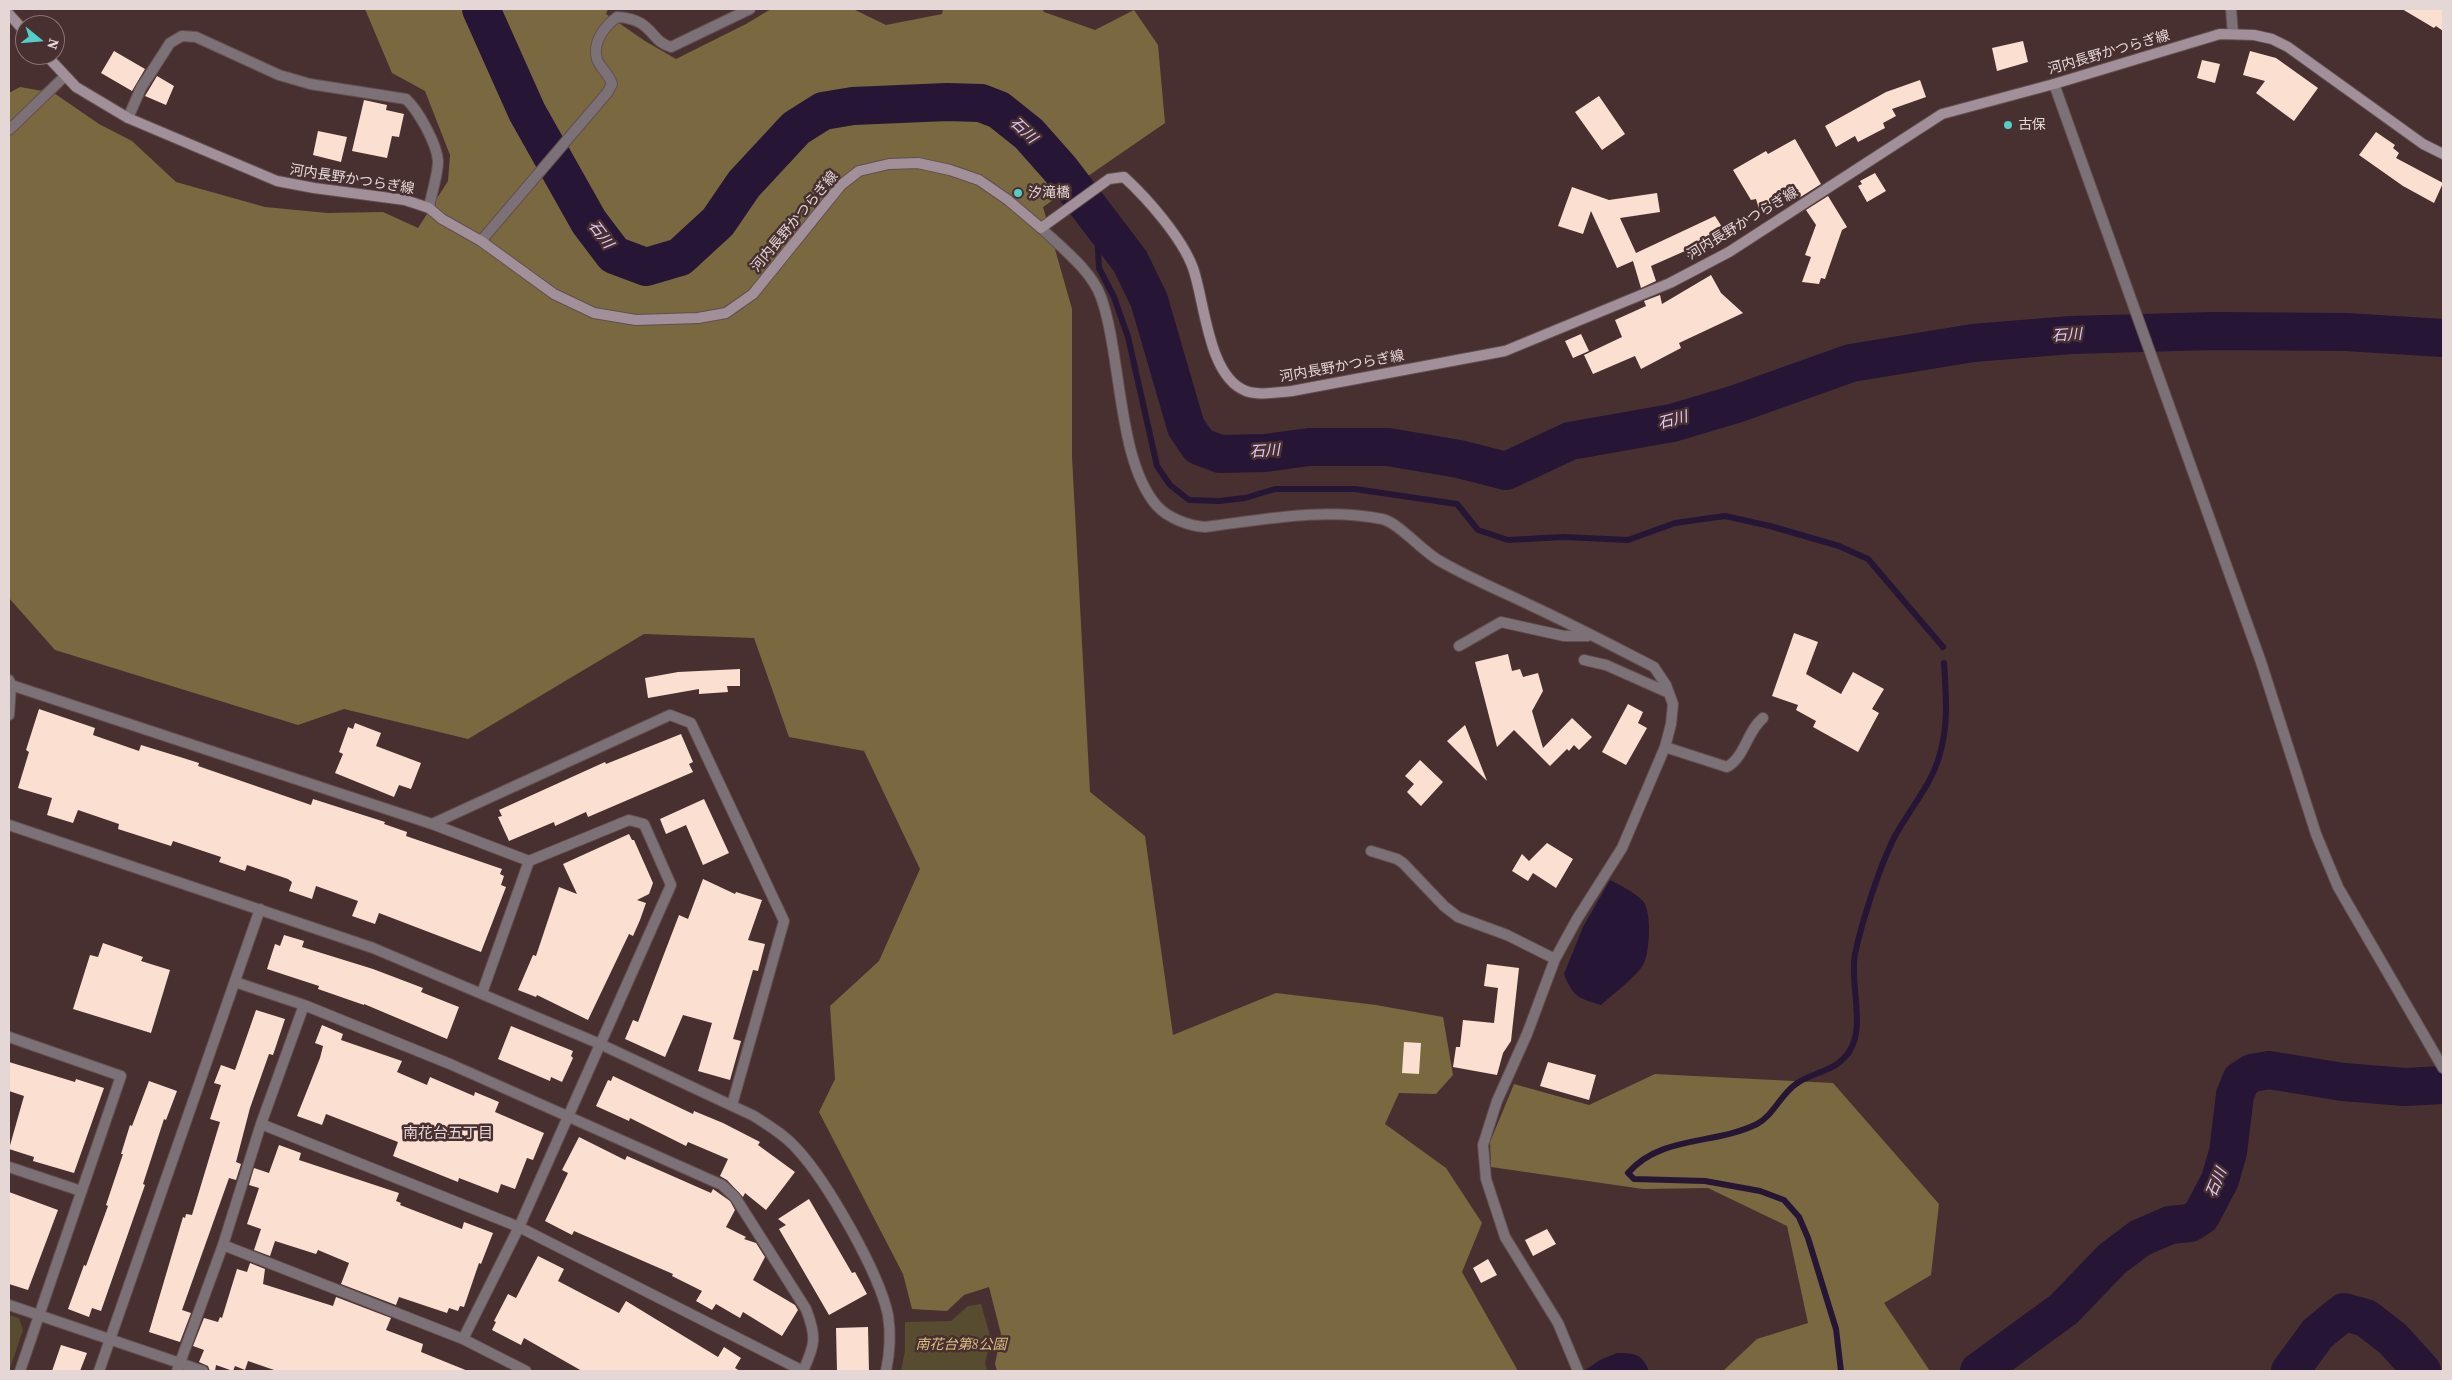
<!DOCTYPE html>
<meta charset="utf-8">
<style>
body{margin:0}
#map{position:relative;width:2452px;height:1380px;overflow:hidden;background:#483031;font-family:"Source Serif 4",serif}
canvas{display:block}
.frame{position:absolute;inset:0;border:10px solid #e6d7d7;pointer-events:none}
.north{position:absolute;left:15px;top:15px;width:50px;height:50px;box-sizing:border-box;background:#483031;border:1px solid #877373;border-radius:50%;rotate:107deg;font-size:14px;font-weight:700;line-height:20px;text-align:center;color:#e6d7d7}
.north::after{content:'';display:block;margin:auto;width:18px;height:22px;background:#54cdc7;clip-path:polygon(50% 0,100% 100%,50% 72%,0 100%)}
</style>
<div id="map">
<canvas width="2452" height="1380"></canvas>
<div class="frame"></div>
<div class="north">N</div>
</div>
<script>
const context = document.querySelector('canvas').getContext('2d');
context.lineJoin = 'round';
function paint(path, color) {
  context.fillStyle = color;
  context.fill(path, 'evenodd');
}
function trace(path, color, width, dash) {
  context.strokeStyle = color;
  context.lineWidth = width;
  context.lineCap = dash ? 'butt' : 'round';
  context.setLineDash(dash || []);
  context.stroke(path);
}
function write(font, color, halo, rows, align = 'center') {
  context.font = font + ' "Source Serif 4","Noto Sans JP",serif';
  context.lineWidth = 5;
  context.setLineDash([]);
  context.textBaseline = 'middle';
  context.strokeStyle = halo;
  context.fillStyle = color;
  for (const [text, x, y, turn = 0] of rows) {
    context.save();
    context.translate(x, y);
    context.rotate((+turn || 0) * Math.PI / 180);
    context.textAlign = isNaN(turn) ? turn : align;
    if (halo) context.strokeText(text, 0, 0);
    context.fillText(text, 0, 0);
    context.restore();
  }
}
paint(new Path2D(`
 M981 1304 991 1339 985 1363 987 1371H901L905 1351V1322L951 1321 968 1306Z
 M9 1315 19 1318 23 1330 9 1371Z`), '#584c30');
paint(new Path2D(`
 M365 9H608L606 14 645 41 676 59 746 24 771 9H853L886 25 942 14 943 9H1042L1044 12 1095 30 1134 10 1158 45 1165 123 1043 207 1072 309V457L1090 792 1145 836 1173 1035 1276 993 1376 1005 1443 1017 1453 1075 1436 1094 1399 1093 1385 1124 1446 1168 1482 1223 1462 1272 1518 1371H997L995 1364 1001 1334 989 1287 964 1295 947 1311 912 1309 903 1274 819 1112 835 1079 830 1006 879 961 920 869 864 751 789 737 754 638 644 634 468 739 344 709 298 725 55 650 9 598V93L20 87 54 93 99 124 132 141 176 182 265 207 327 213 383 212 418 228 448 181 450 155 425 91 392 73Z
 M1655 1074 1833 1083 1939 1204 1931 1275 1884 1303 1930 1371H1723L1757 1339 1808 1323 1787 1226 1708 1188 1643 1189 1491 1167 1490 1142 1514 1084 1589 1105Z`), '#7a6841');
paint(new Path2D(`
 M1610 880C1622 886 1634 892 1643 901 1652 911 1650 954 1643 965 1635 978 1613 994 1601 1005 1578 998 1573 997 1564 974L1583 927Z
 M1617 1353C1635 1353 1642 1354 1649 1371H1584L1600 1360Z`), '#261534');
trace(new Path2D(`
 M1096 216 1099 268 1114 297 1128 337 1157 466 1170 485 1189 500 1219 501 1245 498 1275 489H1355L1457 504 1478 530 1508 540 1564 537 1628 540 1675 523 1725 516 1770 526 1839 546 1868 559 1943 647
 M1841 1371 1836 1329 1808 1238 1799 1217 1784 1200 1760 1191 1705 1181 1634 1179 1628 1173C1661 1135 1715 1145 1757 1124 1773 1116 1781 1094 1796 1084 1808 1075 1824 1073 1837 1064 1873 1040 1848 988 1855 954 1862 921 1880 865 1895 836 1909 810 1931 785 1939 757 1949 725 1946 695 1944 663`), '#261534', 6);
trace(new Path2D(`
 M481 9 527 112 589 222 614 255 646 267 680 257 718 222 744 184 796 128 823 111 853 106 947 102 981 103 999 110 1029 134 1060 169 1130 261 1149 300 1186 427 1199 446 1220 454 1265 453 1309 447H1388L1459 459 1506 471 1570 441 1672 423 1736 404 1851 363 1973 343 2071 335 2214 331 2346 332 2443 338
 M1979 1371 2064 1309 2112 1259 2140 1238 2170 1225 2190 1223 2201 1216 2220 1180 2228 1152 2235 1095 2241 1080 2252 1073 2269 1070 2343 1082 2405 1087 2443 1085
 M2290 1371 2318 1333 2344 1312 2366 1318 2393 1339 2422 1371`), '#261534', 38);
paint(new Path2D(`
 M2402 9H2443V31L2436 26 2434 28Z
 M2023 41 2028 62 1997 71 1992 48Z
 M114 51 145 69 132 91 101 73Z
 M2250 51 2276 58 2318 88 2294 121 2256 93 2265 81 2243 75Z
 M2202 60 2220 64 2215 83 2197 78Z
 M157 76 174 86 166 105 145 96Z
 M1920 80 1926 97 1892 109 1896 116 1883 123 1885 128 1858 142 1855 136 1836 147 1825 126 1886 92Z
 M1599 96 1625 134 1602 150 1575 112Z
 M364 100 387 105 386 110 404 114 399 137 392 136 387 158 352 151Z
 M318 131 347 137 341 162 313 155Z
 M2376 132 2395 145 2393 148 2399 153 2396 158 2443 183 2434 203 2403 186 2359 155Z
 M1795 139 1821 184 1799 198 1795 191 1760 212 1756 199 1751 200 1733 170 1766 151 1768 154Z
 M1875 173 1886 191 1867 202 1858 186 1862 184 1860 181Z
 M1572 187 1609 200 1657 193 1660 212 1620 218 1636 253 1715 216 1724 230 1713 236 1716 240 1688 257 1685 251 1651 266 1656 281 1641 288 1633 261 1617 268 1591 211 1583 234 1558 226Z
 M1828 196 1847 227 1842 230 1825 279 1821 278 1819 284 1802 282 1811 257 1805 255 1816 225 1806 210Z
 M1711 275 1721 293 1743 313 1679 343 1681 348 1641 369 1635 356 1593 374 1584 355 1622 337 1615 320 1646 306 1644 301 1660 295 1662 304Z
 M1581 334 1589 351 1573 358 1565 341Z
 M1794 633 1818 642 1806 674 1841 694 1853 672 1884 689 1872 709 1879 713 1858 752 1813 727 1816 721 1796 710 1798 705 1772 696Z
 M1508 654 1512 671 1520 669 1523 677 1538 673 1543 691 1532 711 1543 748 1572 718 1592 737 1579 750 1574 745 1569 751 1567 749 1550 766 1514 730 1497 747 1475 662Z
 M740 669V686H727L728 692 699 694V689L648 698 645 678 678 672Z
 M1628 704 1643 712 1638 723 1647 728 1626 765 1602 752Z
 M39 709 95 728 93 735 139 751 141 745 180 757 199 763 198 766 311 805 313 799 385 822 384 824 407 832 406 836 502 869 500 874 504 876 501 885 506 887 481 952 379 913 375 924 352 916 358 901 316 886 312 899 289 891 292 882 288 879 247 865 245 871 219 862 221 857 173 841 171 846 118 829 119 824 78 810 73 823 47 815 52 798 18 788 29 752 26 750Z
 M355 723 381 733 376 746 421 763 411 789 399 785 394 797 335 773 343 754 339 752 348 727 353 729Z
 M1465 725 1487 781 1447 741Z
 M681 734 693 762 689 764 693 772 588 817 586 812 555 826 554 822 509 841 498 817 502 816 499 810 605 762 606 764Z
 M1420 760 1443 782 1421 806 1407 792 1414 784 1405 776Z
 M704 799 729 853 703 865 686 825 666 834 660 819Z
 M629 834 632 840H634L653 883 649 894 637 900 646 903 640 920 633 936 629 934 588 1020 537 995 536 997 518 990 533 955 536 956 559 887 577 894 563 864Z
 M1547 843 1573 859 1556 888 1533 873 1528 881 1512 871 1522 854 1529 861Z
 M703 879 735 894 736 892 762 900 748 940 765 944 758 971 753 970 733 1039 741 1041 730 1080 698 1071 712 1023 683 1015 665 1057 625 1039 633 1020 638 1022 679 915 688 919Z
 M284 935 304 941 302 947 373 969 423 988 421 992 459 1007 447 1039 364 1004V1005L318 989 319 986 267 969 275 944 280 946Z
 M103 943 143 957 141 961 170 970 151 1033 73 1009 90 955 98 957Z
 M1487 964 1519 968 1511 1041 1503 1053 1497 1075 1453 1067 1456 1047H1460L1463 1020 1494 1023 1498 988 1484 986Z
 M256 1010 285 1019 273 1055 269 1054 250 1108 236 1162 241 1164 236 1180 229 1178 182 1310 191 1313 180 1342 149 1332 183 1217 185 1218 186 1214 192 1215 220 1122 210 1119 221 1085 214 1083 221 1065 235 1070Z
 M322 1025 343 1034 341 1040 402 1061 397 1072 427 1085 430 1077 474 1096 475 1092 499 1102 495 1112 544 1133 533 1160 527 1158 515 1189 501 1184 498 1193 459 1178 458 1182 393 1156 398 1142 326 1114 322 1125 297 1116 320 1058 323 1046 315 1043Z
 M511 1026 573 1051 571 1056 573 1058 562 1082 551 1077 550 1081 498 1059Z
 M1404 1042 1421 1043 1419 1074 1402 1073Z
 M9 1062 75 1082 76 1079 104 1088 74 1173 33 1161 34 1157 9 1149 24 1096 9 1091Z
 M1548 1062 1596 1075 1589 1100 1540 1086Z
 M613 1076 693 1114 694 1111 723 1123 760 1142 758 1145 795 1172 766 1210 745 1193 743 1197 727 1180 720 1176 728 1159 688 1142 686 1146 630 1118 629 1121 596 1106 608 1080 611 1081Z
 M149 1081 177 1091 166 1120 164 1119 143 1184 145 1185 101 1311 92 1308 89 1317 68 1309 84 1265 86 1266 108 1206 106 1205 123 1154H121L130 1125 132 1126Z
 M579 1137 625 1160 627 1156 711 1193 713 1189 730 1201 735 1210 726 1227 746 1237 744 1239 756 1243 765 1257 753 1280 795 1305 798 1310 782 1336 743 1312 740 1318 716 1304 712 1310 696 1301 702 1291 672 1276 673 1274 574 1231 572 1235 545 1221 568 1173 562 1170Z
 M279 1145 301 1153 299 1160 399 1193 396 1201 401 1203 400 1205 462 1229 464 1222 493 1233 481 1264 479 1263 464 1307 460 1306 458 1311 449 1308 447 1313 399 1297 396 1305 341 1284 349 1263 318 1250 316 1254 275 1241 270 1256 254 1250 261 1229 247 1224 259 1188 249 1185 254 1168 269 1173Z
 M9 1192 58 1210 28 1290 9 1284Z
 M809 1199 852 1273 855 1272 867 1294 829 1315 779 1229 786 1225 778 1219Z
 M1547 1229 1556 1244 1533 1256 1525 1240Z
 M538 1256 564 1269 558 1281 619 1313 626 1301 718 1357 724 1347 741 1358 735 1368 740 1371H582L524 1338 521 1345 492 1330 496 1322 494 1321 508 1294 516 1298Z
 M1488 1259 1497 1275 1481 1283 1473 1268Z
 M250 1263 265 1269 263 1284 333 1306 336 1297 391 1318 386 1330 423 1344 421 1352 468 1371H277L248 1361 245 1370 235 1366 233 1371 216 1365 215 1371H210L208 1366 199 1362 204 1350 193 1346 204 1318 218 1322 220 1317 222 1318 237 1269 247 1272Z
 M868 1327 869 1371H837L836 1328Z
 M61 1345 87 1353 80 1371H52Z`), '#fbe0d1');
const minor = new Path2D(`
 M2231 9 2233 34
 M128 118 141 88 170 43 182 36 196 37 279 75 310 84 406 99C418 110 437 144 438 161 438 176 431 194 429 208
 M1041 228C1062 248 1091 270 1101 297 1122 356 1117 461 1157 506 1168 518 1189 526 1205 527 1262 520 1325 507 1382 519 1398 522 1423 552 1440 561 1469 578 1501 591 1532 606 1573 625 1613 646 1654 667L1666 685 1673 704 1671 724 1665 747 1622 848 1577 919 1555 959 1527 1034 1497 1101 1483 1145 1486 1179 1505 1237 1558 1323 1578 1371
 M481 241 607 93 612 84C609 74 600 68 597 59 592 42 605 26 617 17 654 19 649 41 671 47L750 9
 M1459 646 1501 622 1564 636H1588
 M1584 660 1606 665 1669 693
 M9 680 11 685 9 715
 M11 685 432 824 529 861 629 820 644 824 671 885 519 1227 463 1339
 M1665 747 1727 767C1745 757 1747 731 1763 718
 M432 824 670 715 691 723 784 921 732 1105
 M1371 851 1397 859 1403 863 1444 906 1458 917 1507 935 1555 959
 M235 982 304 1005
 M482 993 529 861
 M9 1037 121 1076 20 1371
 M261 1124 519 1227 803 1371
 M9 1167 81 1191
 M223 1245 463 1339 526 1371
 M9 1305 203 1371
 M177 1371 223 1245 261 1124 304 1005 450 1064 722 1185 735 1197 806 1309C817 1337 815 1345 803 1371`);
const tertiary = new Path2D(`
 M2054 84 2261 662 2316 834 2338 887 2443 1068
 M9 130 65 76
 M9 825 373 948 600 1044 754 1116C769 1126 785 1135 797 1149 826 1180 879 1272 888 1315 891 1334 890 1352 886 1371
 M99 1371 260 909`);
const secondary = new Path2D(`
 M9 14 25 32
 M46 55 76 87 128 118 277 181 314 188 405 200 429 208 442 219 481 241 554 294 594 313 636 320 698 318 726 313 753 294 841 185 859 171 889 164 918 163 950 170 979 180 1008 200 1041 228 1109 179 1124 177C1148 199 1182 238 1193 268 1205 302 1208 377 1246 391 1260 396 1278 392 1292 391L1505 351 1670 283 1729 252 1942 114 2054 84 2220 34 2254 35 2272 39 2288 47 2423 144 2443 154`);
trace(minor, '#644e4f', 12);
trace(tertiary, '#644e4f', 12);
trace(secondary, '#644e4f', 12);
trace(minor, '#7b7177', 10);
trace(tertiary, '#7b7177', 10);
trace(secondary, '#a1909a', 10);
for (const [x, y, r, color] of [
 [2008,125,5,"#54cdc7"],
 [1018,193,5,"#54cdc7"]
]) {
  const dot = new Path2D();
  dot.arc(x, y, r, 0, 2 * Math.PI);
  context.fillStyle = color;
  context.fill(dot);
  trace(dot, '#483031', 2);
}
write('14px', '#e6d7d7', '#483031', [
 ["河内長野かつらぎ線",2109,53,-16],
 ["河内長野かつらぎ線",352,180,9],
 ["河内長野かつらぎ線",795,222,-50],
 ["河内長野かつらぎ線",1743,224,-31],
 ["河内長野かつらぎ線",1342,367,-10]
]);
write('14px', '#e6d7d7', '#483031', [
 ["古保",2018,125],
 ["汐滝橋",1028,193]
], 'left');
write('italic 14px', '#dcbf7e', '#483031', [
 ["南花台第8公園",961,1345]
]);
write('italic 15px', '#e2cafc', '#483031', [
 ["石川",1023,131,43],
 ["石川",600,235,53],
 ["石川",2067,336,-4],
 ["石川",1673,421,-15],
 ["石川",1265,452,-4],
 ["石川",2217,1183,-67]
]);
write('15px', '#e6d7d7', '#483031', [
 ["南花台五丁目",448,1134]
]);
</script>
